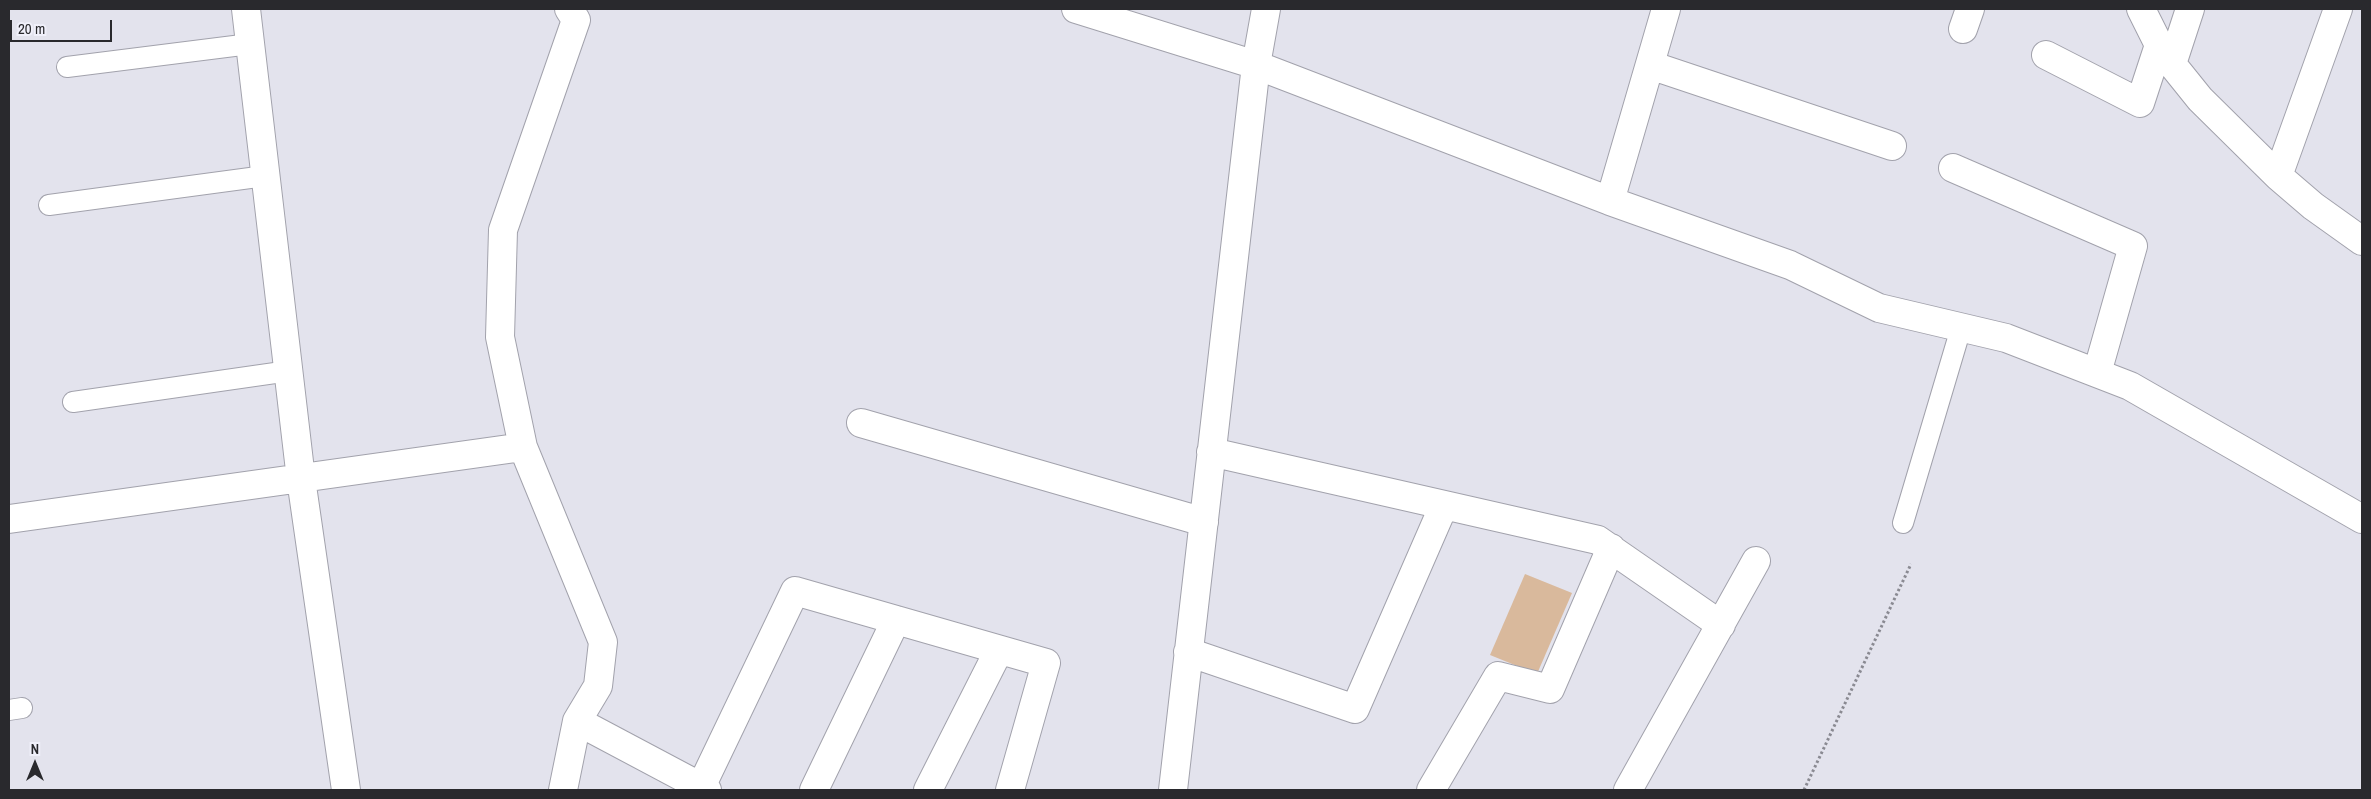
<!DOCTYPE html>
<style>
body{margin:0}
#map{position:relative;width:2371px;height:799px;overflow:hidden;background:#e3e3ed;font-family:"Archivo Narrow",sans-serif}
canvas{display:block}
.frame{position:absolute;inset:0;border:10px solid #29292d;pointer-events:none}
.north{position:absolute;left:10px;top:739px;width:50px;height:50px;-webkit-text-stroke:4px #f0f0fa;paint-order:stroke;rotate:0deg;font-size:14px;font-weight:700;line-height:20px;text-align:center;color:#29292d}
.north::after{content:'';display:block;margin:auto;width:18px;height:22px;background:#29292d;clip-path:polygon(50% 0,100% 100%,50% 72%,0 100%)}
.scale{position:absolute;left:10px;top:20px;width:102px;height:22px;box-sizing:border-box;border:2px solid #29292d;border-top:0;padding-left:6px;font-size:15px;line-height:18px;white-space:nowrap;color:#29292d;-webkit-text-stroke:4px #f0f0fa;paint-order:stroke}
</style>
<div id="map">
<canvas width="2371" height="799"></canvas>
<div class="frame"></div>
<div class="north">N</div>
<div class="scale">20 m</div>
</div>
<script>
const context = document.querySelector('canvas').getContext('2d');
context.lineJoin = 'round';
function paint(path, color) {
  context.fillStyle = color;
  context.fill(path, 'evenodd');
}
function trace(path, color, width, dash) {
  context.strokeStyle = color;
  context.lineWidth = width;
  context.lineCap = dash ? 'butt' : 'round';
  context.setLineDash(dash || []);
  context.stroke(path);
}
paint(new Path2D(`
 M1525 574 1572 593 1537 674 1490 655Z`), '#d9b99c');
const service = new Path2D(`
 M67 67 250 44
 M49 205 265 176
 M73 402 289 371
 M1903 523 1961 328
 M9 710 22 708`);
const minor = new Path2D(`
 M246 9 301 479 346 790
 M1076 9 1256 65 1610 201 1790 265 1879 308 2006 338 2130 386 2362 519
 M2141 9 2163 53 2200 99 2278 176 2313 206 2362 241
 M1963 29 1970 9
 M2046 55 2140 103 2159 45
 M2172 64 2190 9
 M1650 65 1892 146
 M1953 168 2133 246 2097 373
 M2278 176 2338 9
 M1610 201 1666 9
 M861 423 1204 522
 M1211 452 1598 540 1721 625
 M9 519 523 447
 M1188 652 1355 709 1444 505
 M577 721 707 790
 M701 787 795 591 1046 663 1010 790
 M563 790 577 721 598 686 603 642 523 447 500 337 503 230 576 20 569 9
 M814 790 896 620
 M928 790 999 650
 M1173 790 1256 65 1266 9
 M1431 790 1498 676 1550 689 1611 548
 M1628 790 1756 561`);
trace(service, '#a2a2ac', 22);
trace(minor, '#a2a2ac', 30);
trace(new Path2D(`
 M1804 790 1911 564`), '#8a8a92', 3, [2.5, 2.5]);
trace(service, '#fff', 20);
trace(minor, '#fff', 28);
</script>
